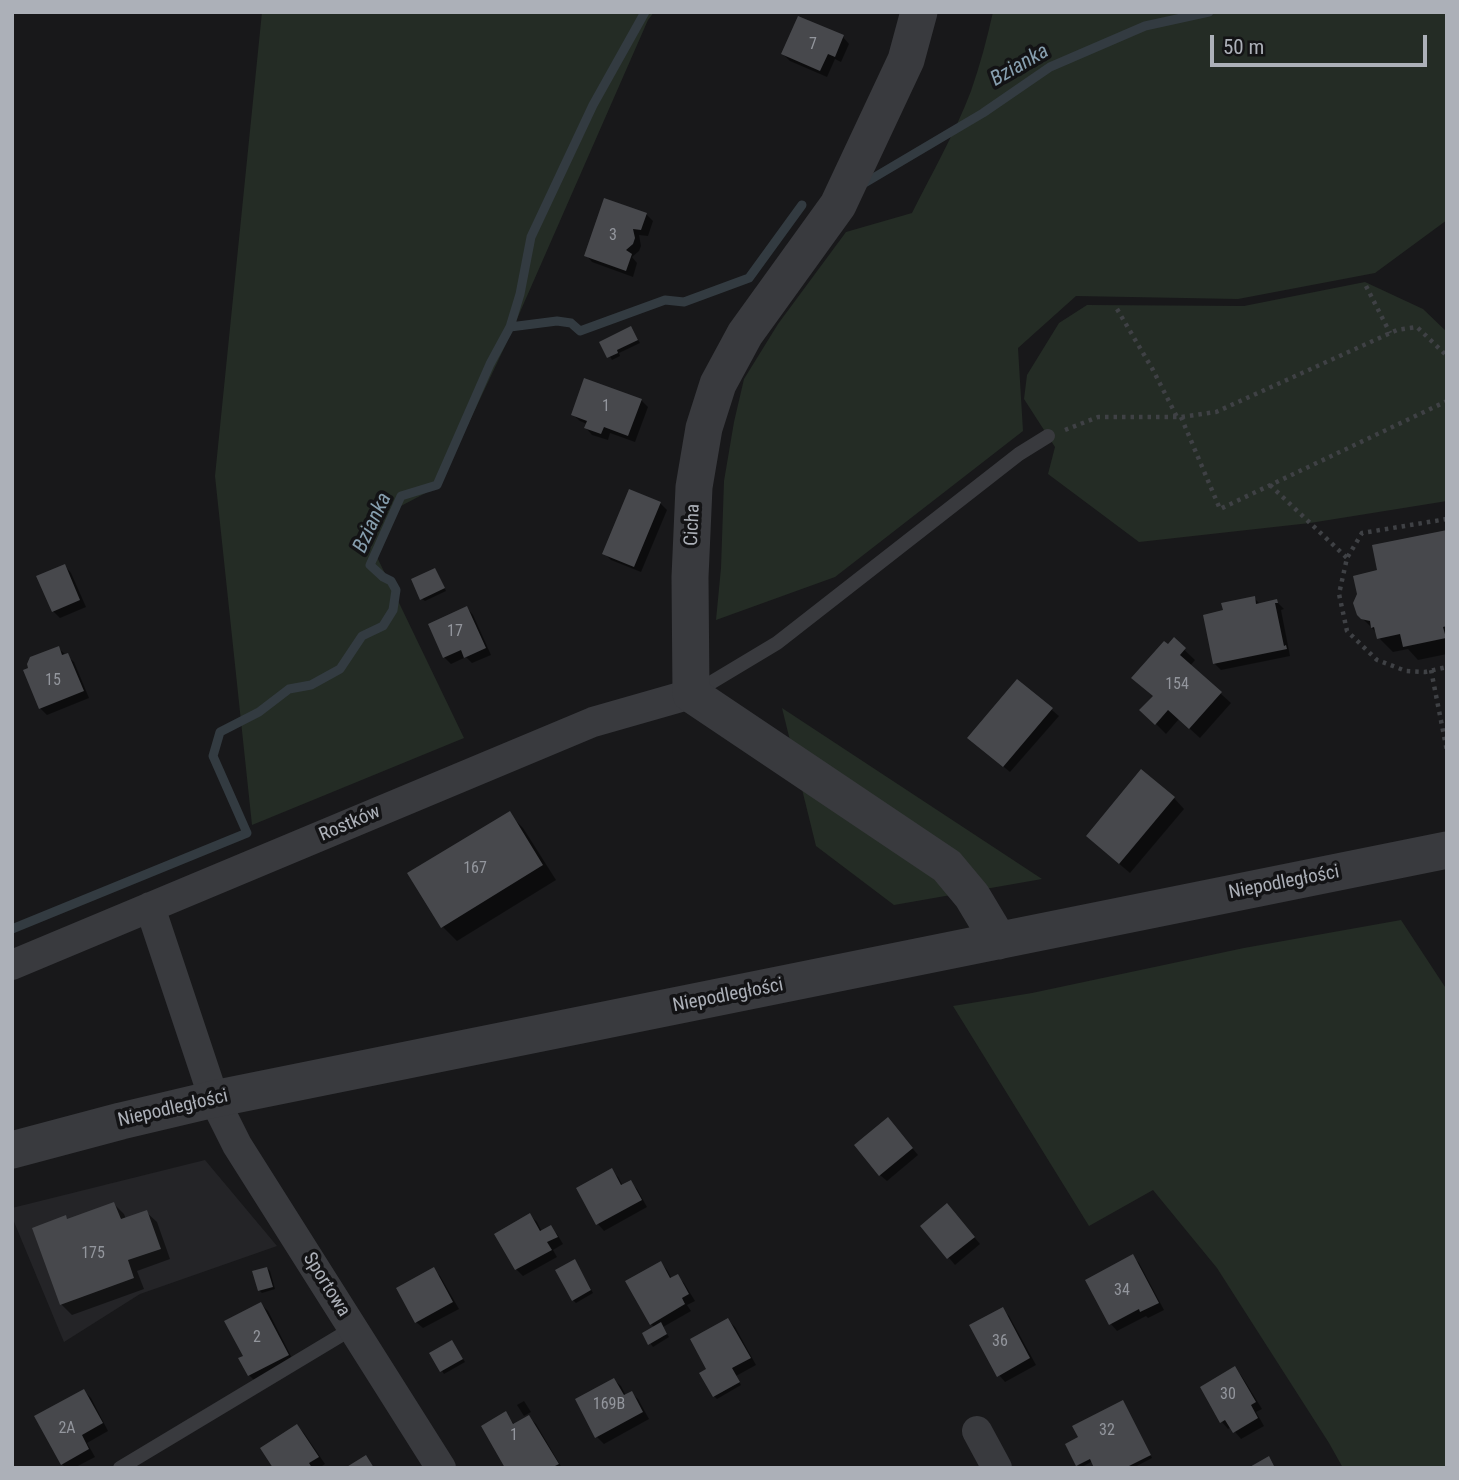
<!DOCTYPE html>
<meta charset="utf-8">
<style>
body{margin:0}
#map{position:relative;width:1459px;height:1480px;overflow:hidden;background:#18181a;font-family:"Roboto Condensed",sans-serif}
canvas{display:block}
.frame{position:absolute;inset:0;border:14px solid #acb0b8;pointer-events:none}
.scale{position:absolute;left:1210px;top:35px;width:217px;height:32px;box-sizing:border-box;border:4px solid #acb0b8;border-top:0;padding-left:9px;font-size:21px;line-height:24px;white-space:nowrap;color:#acb0b8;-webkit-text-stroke:5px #131315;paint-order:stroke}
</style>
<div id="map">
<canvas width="1459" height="1480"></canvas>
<div class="frame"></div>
<div class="scale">50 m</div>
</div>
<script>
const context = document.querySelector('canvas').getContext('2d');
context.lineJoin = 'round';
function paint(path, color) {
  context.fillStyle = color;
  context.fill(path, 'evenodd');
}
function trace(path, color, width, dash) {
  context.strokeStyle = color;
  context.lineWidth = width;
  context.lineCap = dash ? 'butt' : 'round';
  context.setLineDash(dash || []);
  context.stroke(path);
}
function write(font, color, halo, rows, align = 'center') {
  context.font = font + ' "Roboto Condensed",sans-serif';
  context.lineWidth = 7;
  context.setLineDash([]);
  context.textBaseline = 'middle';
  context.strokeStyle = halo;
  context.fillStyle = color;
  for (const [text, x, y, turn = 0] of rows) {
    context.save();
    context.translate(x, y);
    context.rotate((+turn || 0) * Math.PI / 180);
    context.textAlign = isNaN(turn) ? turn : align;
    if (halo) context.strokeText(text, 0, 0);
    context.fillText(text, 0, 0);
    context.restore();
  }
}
paint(new Path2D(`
 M205 1160 277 1246 140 1294 64 1342 12 1217V1208Z`), '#242427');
paint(new Path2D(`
 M262 12H654L648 20 506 344 439 486 399 507 376 555 464 738 252 825 215 476Z
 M993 12H1447V220L1375 273 1238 299 1076 296 1018 348 1023 431 835 577 716 620 721 568 724 481 734 422 744 379 778 324 846 232 912 213C932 173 955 133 971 91 980 65 987 39 993 12Z
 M1365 282 1423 309 1447 332V501L1310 523 1139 542 1048 474 1055 447 1024 399 1027 375 1059 323 1087 305 1244 306Z
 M782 708 1042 879 894 905 816 846Z
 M1401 920 1447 990V1468H1343L1329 1443 1217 1268 1153 1190 1089 1226 953 1006 1032 993 1244 948Z`), '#242c25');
paint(new Path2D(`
 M843 37 849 44 841 62 835 59 827 77 790 61 783 54Z
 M646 214 653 221 648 236 639 235 641 246 639 251 632 257 637 263 633 277 592 262 586 255Z
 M631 328 640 343 619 353 620 356 612 360 601 342Z
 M641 400 648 407 635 442 610 433 608 440 592 435 586 428 587 424 580 421 573 415Z
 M660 503 667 510 641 572 611 560 604 553Z
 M1447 532V654L1418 660 1408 649 1393 652 1379 638 1377 633 1358 614 1379 572Z
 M65 566 71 573 86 607 60 618 53 611Z
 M435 570 446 591 425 601 422 599Z
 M1254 598 1260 604 1276 601 1284 609 1281 610 1290 656 1221 670 1214 663 1226 612Z
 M467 608 473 615 491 655 472 663 466 657 451 664 444 657Z
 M1174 640 1195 660 1190 666 1231 703 1200 738 1179 719 1166 734 1142 710 1154 697 1168 647Z
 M58 648 74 662 89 698 47 715 40 708Z
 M1017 681 1059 716 1010 772 976 744Z
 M1174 798 1184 809 1130 873 1098 846Z
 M509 814 523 828 556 880 457 941 443 927 409 873Z
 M894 1126 918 1155 887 1181 880 1175Z
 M611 1170 618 1177 623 1186 630 1182 637 1189 647 1207 604 1231 598 1224Z
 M114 1204 124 1214 126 1219 146 1212 157 1222 170 1259 137 1271 144 1289 72 1315 61 1304 65 1217 68 1220Z
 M953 1212 980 1244 955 1265 922 1226Z
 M530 1215 537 1222 542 1232 550 1227 557 1234 563 1244 553 1250 557 1257 523 1276 516 1269Z
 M1132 1256 1139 1263 1164 1310 1148 1318 1146 1316 1117 1331 1111 1324Z
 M661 1263 667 1270 672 1279 677 1276 684 1283 695 1301 687 1305 691 1311 663 1327 669 1337 653 1347 644 1334 655 1328 651 1324Z
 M577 1264 593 1293 576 1303 573 1300Z
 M267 1268 270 1271 275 1289 262 1293 259 1290Z
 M434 1270 440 1276 459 1309 423 1328 416 1322Z
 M261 1304 268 1311 294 1362 256 1382 249 1375 245 1357Z
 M1002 1309 1009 1316 1036 1365 1005 1382 999 1375Z
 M728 1320 735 1327 756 1365 736 1376 741 1385 717 1399 714 1396 708 1370Z
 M454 1345 465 1362 444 1374 442 1371Z
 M1235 1369 1241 1375 1262 1409 1256 1412 1264 1426 1241 1439 1231 1427 1228 1429 1222 1422Z
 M614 1380 621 1386 626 1396 631 1393 638 1399 649 1419 604 1444 597 1437Z
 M84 1391 91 1398 108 1431 87 1443 95 1457 74 1468H66L62 1464Z
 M524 1401 531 1412 524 1416 517 1405Z
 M1125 1405 1152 1458 1133 1468H1096L1093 1461 1080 1468 1078 1465Z
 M505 1414 515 1425 529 1417 536 1424 562 1468H506Z
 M297 1426 304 1433 325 1464 319 1468H275Z`), '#0007');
trace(new Path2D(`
 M863 184 983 113 1050 67 1145 26 1209 12
 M510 327 520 294 531 237 593 105 645 12
 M12 929 247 833 213 756 220 732 259 712 289 689 311 685 340 669 362 636 383 626 393 610 396 590 391 581 383 577 370 565 401 496 437 485 490 364 510 327 557 321 571 323 580 331 665 300 684 302 749 278 802 205`), '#333b41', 9);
paint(new Path2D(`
 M798 16 844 35 835 57 828 54 820 71 781 54Z
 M604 198 647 213 641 230 633 229 635 238 633 244 626 250 632 254 626 271 584 256Z
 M631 326 638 340 617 350 618 353 607 358 599 342Z
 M584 378 642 399 628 436 604 427 601 434 584 428 587 421 571 415Z
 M629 489 661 502 634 567 602 554Z
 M1447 530V626L1443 627 1446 638 1403 647 1400 634 1377 639 1374 627 1371 628 1370 621 1361 619 1357 615 1353 603 1357 594 1353 576 1377 570 1372 545Z
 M65 564 80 600 52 612 36 576Z
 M435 568 445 588 420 600 411 579Z
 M1255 596 1256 604 1277 599 1278 603H1275L1284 646 1286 645 1287 649 1213 664 1203 615 1223 610 1221 603Z
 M467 606 486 648 464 658 461 650 443 658 428 624Z
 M1174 637 1186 648 1180 655 1222 692 1189 729 1168 710 1155 725 1139 710 1153 696 1131 678 1164 641 1168 644Z
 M59 646 62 655 68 653 84 691 39 709 23 670 28 668 27 664 30 657Z
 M1017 679 1053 708 1003 767 967 738Z
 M1141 769 1175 797 1119 864 1086 836Z
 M510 811 543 865 441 928 407 873Z
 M888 1117 913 1148 879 1176 854 1145Z
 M612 1168 621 1185 631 1180 642 1200 596 1225 576 1188Z
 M114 1202 121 1219 147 1210 161 1249 128 1260 134 1278 60 1305 32 1228 66 1215 67 1219Z
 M947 1203 975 1237 947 1259 920 1226Z
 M530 1213 540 1231 551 1225 558 1237 547 1242 552 1250 515 1270 494 1234Z
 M1133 1254 1159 1303 1140 1312 1139 1309 1109 1325 1085 1280Z
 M575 1259 591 1290 572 1301 555 1270Z
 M661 1261 670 1278 678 1274 689 1294 682 1298 685 1304 650 1325 625 1281Z
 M267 1267 273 1287 258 1291 252 1271Z
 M434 1267 453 1302 415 1323 396 1288Z
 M261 1302 289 1355 248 1376 238 1358 243 1356 224 1321Z
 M1003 1307 1030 1358 997 1377 969 1325Z
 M728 1318 751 1358 732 1368 740 1382 713 1397 699 1373 706 1369 690 1339Z
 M661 1322 667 1334 648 1345 642 1333Z
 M452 1340 463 1359 440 1372 429 1353Z
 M1235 1366 1256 1402 1251 1405 1258 1418 1233 1433 1225 1420 1220 1423 1200 1387Z
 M614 1378 624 1395 632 1391 643 1412 595 1438 575 1399Z
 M84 1389 103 1423 82 1435 89 1449 61 1465 34 1416Z
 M1123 1400 1151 1455 1125 1468H1094L1090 1459 1076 1466 1065 1444 1078 1437 1072 1426Z
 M506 1411 513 1424 529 1415 559 1464 551 1468H505L481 1426Z
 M297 1424 319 1457 309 1463 312 1468H273L260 1448Z
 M366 1455 374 1468H345Z
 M1269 1456 1275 1468H1248Z`), '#47484c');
trace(new Path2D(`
 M1366 286 1390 333
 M1117 309 1153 370 1177 417
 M1181 417 1220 509 1447 401
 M1065 430 1098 417H1181L1216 412 1397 330 1417 327 1447 356
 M1270 485 1347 558
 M1447 519 1362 533 1347 558 1339 594 1347 631 1377 660 1406 671 1425 672 1447 667
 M1431 670 1447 751`), '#3f4145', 4.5, [3.5, 5]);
trace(new Path2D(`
 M692 694 777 643 1019 454 1048 436
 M120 1468 353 1328`), '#393a3e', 14);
trace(new Path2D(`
 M150 907 214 1099 237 1145 441 1468
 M12 965 593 722 691 694
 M977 1431 997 1468`), '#393a3e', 30);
trace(new Path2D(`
 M919 12 906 60 838 205 745 334 718 384 704 428 694 487 690 577 691 694 947 866 972 896 999 941
 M12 1150 121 1121 214 1099 1447 850`), '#393a3e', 37);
write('16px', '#93969d', null, [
 ["7",813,45],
 ["3",613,236],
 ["1",606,407],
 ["17",455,632],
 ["15",53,681],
 ["154",1177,685],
 ["167",475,869],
 ["175",93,1254],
 ["34",1122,1291],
 ["2",257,1338],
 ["36",1000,1342],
 ["30",1228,1395],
 ["169B",609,1405],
 ["2A",67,1429],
 ["32",1107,1431],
 ["1",514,1436]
]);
write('19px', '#acb0b8', '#131315', [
 ["Cicha",693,525,-87],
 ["Rostków",350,824,-23],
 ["Niepodległości",1284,883,-11],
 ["Niepodległości",728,996,-11],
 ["Niepodległości",173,1109,-13],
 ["Sportowa",326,1285,58]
]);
write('italic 21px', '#879faf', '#131315', [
 ["Bzianka",1020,66,-30],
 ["Bzianka",373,523,-65]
]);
</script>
